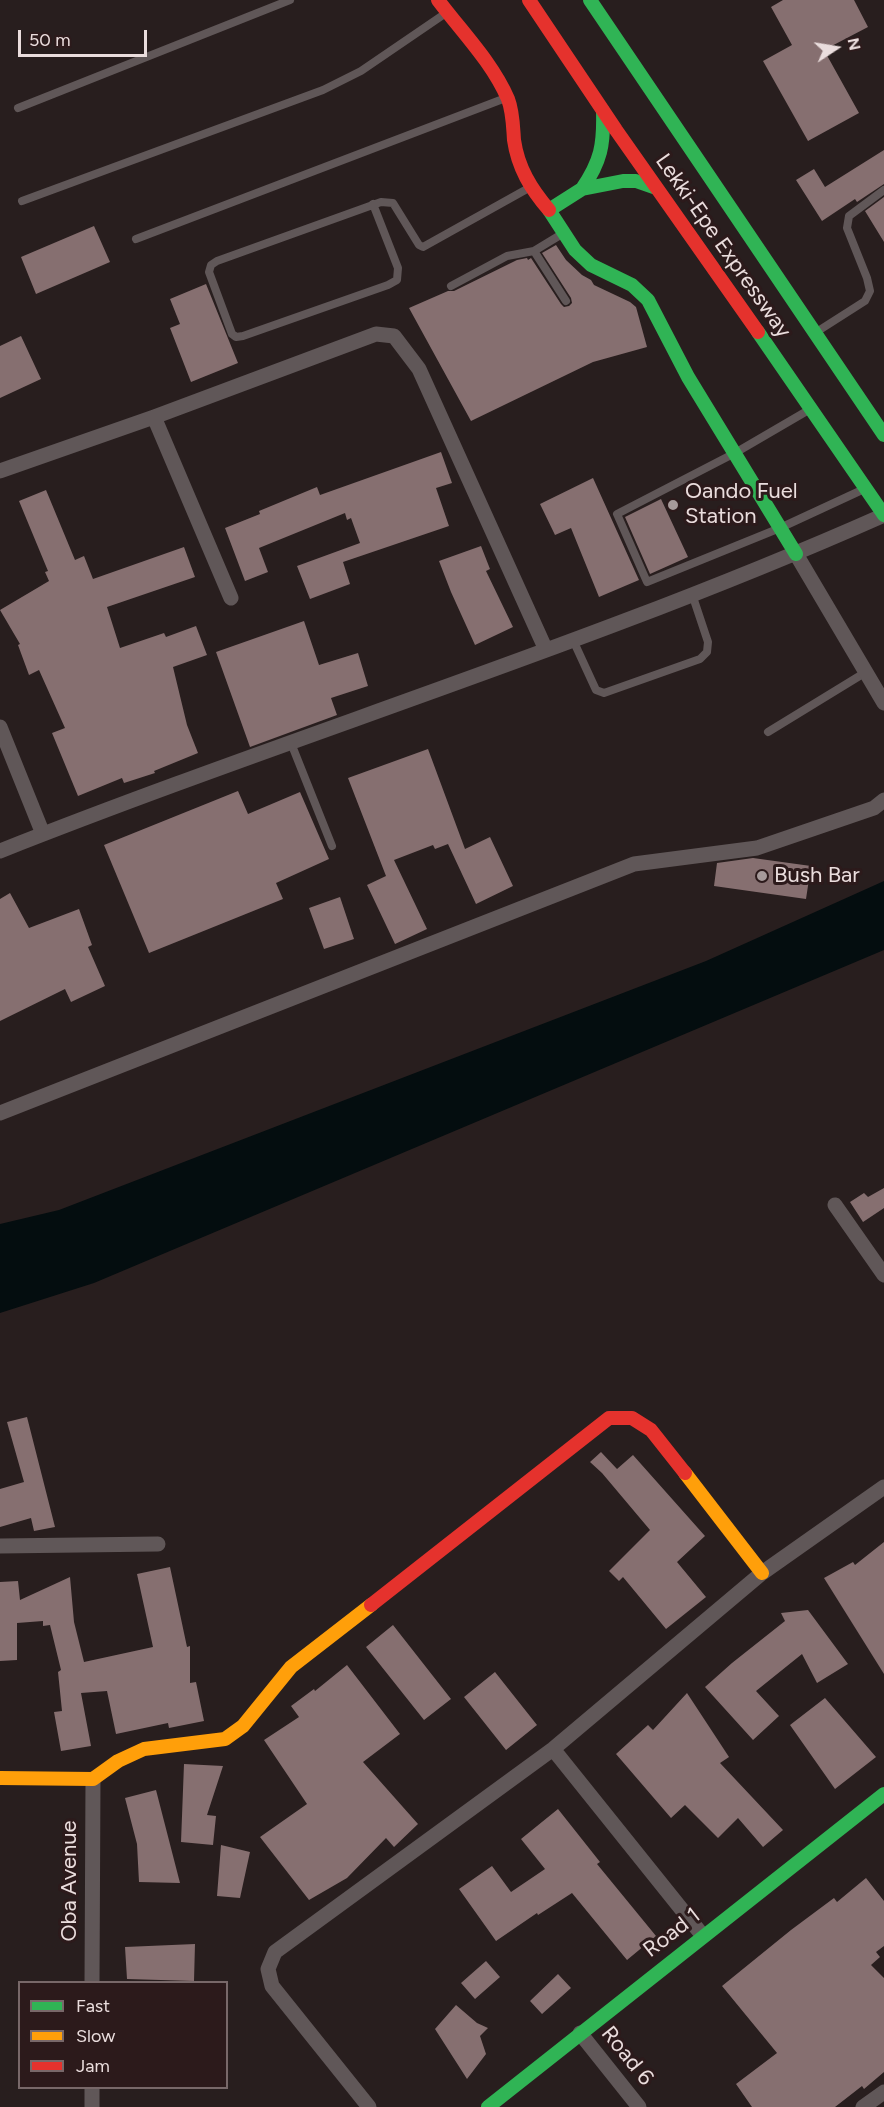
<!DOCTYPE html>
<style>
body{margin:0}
#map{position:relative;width:884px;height:2107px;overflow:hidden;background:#281e1e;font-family:Figtree,sans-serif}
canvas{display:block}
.legend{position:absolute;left:18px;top:1981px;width:210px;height:108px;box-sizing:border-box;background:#2c1a1b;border:2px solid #786869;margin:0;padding:8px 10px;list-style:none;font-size:18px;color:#eadddd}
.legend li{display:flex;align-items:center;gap:12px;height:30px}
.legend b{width:30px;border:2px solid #786869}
.north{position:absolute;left:806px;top:18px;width:60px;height:60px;-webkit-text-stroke:4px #2c1a1b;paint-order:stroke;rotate:78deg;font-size:16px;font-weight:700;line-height:24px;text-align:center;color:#eadddd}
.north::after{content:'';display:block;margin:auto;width:21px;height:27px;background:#eadddd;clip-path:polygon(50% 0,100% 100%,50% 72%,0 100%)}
.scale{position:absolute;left:18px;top:30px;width:129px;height:27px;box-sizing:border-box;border:3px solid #eadddd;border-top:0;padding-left:8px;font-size:18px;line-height:21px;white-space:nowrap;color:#eadddd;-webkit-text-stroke:4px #2c1a1b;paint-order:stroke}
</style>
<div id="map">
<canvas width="884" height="2107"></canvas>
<ul class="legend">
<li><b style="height:8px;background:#30b455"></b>Fast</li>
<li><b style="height:8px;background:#ff9f0a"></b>Slow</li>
<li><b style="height:8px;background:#e5322d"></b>Jam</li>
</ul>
<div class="north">N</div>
<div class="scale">50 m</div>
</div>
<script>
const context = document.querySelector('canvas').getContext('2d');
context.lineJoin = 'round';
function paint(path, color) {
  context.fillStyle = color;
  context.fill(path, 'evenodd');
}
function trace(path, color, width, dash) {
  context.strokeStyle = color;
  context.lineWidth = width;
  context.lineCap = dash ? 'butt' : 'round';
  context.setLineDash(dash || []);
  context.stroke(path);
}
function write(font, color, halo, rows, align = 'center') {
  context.font = font + ' Figtree,sans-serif';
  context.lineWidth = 6;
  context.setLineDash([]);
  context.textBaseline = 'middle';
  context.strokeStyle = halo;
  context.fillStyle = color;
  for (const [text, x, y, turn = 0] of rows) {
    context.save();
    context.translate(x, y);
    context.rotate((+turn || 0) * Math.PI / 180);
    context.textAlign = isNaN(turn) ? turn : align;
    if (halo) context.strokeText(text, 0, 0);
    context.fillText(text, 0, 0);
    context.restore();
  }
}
paint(new Path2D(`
 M884 881V950L94 1283 0 1313V1224L59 1210 706 961Z`), '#040d0f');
paint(new Path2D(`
 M783 0H854L868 27 824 50 859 113 808 141 763 61 792 45 771 7Z
 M884 150V184L857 202 855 199 822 221 796 180 814 169 825 187Z
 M884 197V242L865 211Z
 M94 226 110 262 36 294 21 257Z
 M556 245 566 260 582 275 591 280 594 285 630 302 636 307 647 347 593 362 471 421 409 308 448 291H454L517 260 527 258 528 260 531 258 561 304 564 307 569 306 572 303 571 298 542 253Z
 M206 284 238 363 191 382 170 328 180 324 170 299Z
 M21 336 41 379 0 398V346Z
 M441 452 452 483 436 488 449 526 343 562 350 584 310 599 297 566 360 543 351 518 347 520 345 513 259 548 268 572 245 581 225 528 260 514 259 511 317 487 320 495Z
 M593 478 639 580 599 597 571 528 555 535 540 504Z
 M46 490 75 560 84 556 93 579 184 547 195 577 107 607 120 648 164 633 166 637 196 626 207 655 173 667 187 725 198 753 154 771 155 773 124 783 122 778 78 796 52 733 65 728 39 670 29 675 18 645 20 644 0 610 49 581 45 572 48 571 19 501Z
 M661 499 688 557 650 574 625 517Z
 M481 546 490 569 486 571 513 627 475 645 451 592 439 561Z
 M304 621 319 665 358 653 368 686 331 698 337 715 250 747 216 652Z
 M428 749 465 849 490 837 513 886 476 904 448 844 435 849 433 845 394 860 427 929 395 944 367 885 386 876 348 778Z
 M238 791 248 814 300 792 329 859 276 883 283 899 149 953 104 845Z
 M753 858 811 866 806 899 714 886 717 863Z
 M10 893 29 928 79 909 92 945 88 947 105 986 71 1002 65 989 0 1021V899Z
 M340 897 354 939 324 949 309 908Z
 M884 1188V1208L863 1222 850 1202 864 1193 868 1197Z
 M27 1417 55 1527 34 1531 31 1518 0 1527V1489L24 1482 7 1422Z
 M601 1452 617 1469 633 1455 705 1536 677 1562 706 1597 666 1629 623 1577 619 1581 609 1571 650 1530 602 1473 590 1462Z
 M884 1542V1674L824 1578 853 1562 855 1565Z
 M170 1567 187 1647 190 1646V1683L196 1682 204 1721 169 1728 168 1723 116 1734 107 1691 81 1693 91 1746 61 1751 54 1712 62 1711 58 1672 61 1670 50 1625 43 1626V1621L17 1623V1660L0 1661V1582L18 1581 20 1600 70 1577 74 1622 84 1662 153 1647 137 1574Z
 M808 1610 848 1664 817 1683 802 1654 756 1691 779 1716 753 1740 705 1687 732 1663 785 1621 781 1613Z
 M393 1625 451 1699 424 1720 366 1647Z
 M347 1665 400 1734 363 1762 418 1824 394 1847 386 1838 347 1878 309 1900 260 1837 307 1804 264 1740 299 1717 291 1706 314 1689 315 1691Z
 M495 1672 537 1725 506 1750 464 1697Z
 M687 1693 729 1757 720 1763 783 1830 763 1847 738 1818 718 1838 685 1805 671 1818 616 1754 648 1725 653 1730Z
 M825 1698 876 1757 835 1789 790 1725Z
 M184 1764 223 1766 207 1815 216 1816 213 1845 181 1842Z
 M156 1790 180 1883 139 1882 137 1844 125 1798Z
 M558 1809 600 1862 597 1864 656 1936 627 1960 572 1893 538 1915 537 1913 496 1941 459 1889 492 1866 511 1892 545 1869 521 1839Z
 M221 1845 250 1852 240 1898 217 1896Z
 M866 1878 884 1901V1946L876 1952 880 1957 871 1965 884 1978V2072L864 2089 862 2086 835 2107H752L736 2084 777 2053 722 1986 791 1930 834 1898 837 1902Z
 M195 1944 194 1981 127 1979 125 1947Z
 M486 1961 500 1977 475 1999 461 1983Z
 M558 1974 571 1988 542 2014 530 2001Z
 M456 2005 477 2023 488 2028 480 2036 486 2054 467 2079 435 2029Z`), '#866f70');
trace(new Path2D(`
 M18 108 290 0
 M22 201 323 90 361 71 446 13
 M373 204 398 268 397 280 388 285 243 336 236 337 232 334 209 272 211 265 217 261 381 202 393 203 419 245 423 247 527 189
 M562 234 534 251 566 301
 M136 239 503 99
 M451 286 507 256 534 251
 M818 331 865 301 870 291 867 278 847 228 849 216 884 190
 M807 411 735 453 617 514 647 582 780 528 862 490
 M573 640 596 690 604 693 700 659 707 652 708 642 692 594
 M768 732 866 672
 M291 743 332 846`), '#605758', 8);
trace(new Path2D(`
 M154 417 231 598
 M0 471 154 417 376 334 394 336 419 369 546 650
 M796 554 884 703
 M0 727 43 834
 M0 851C293 735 596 643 884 515
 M0 1113 634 864 757 848 874 808 884 800
 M835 1205 884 1275
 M0 1546 158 1544
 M553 1749 703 1936
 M92 1982 93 1779
 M580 2033 639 2107
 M92 2107V2088
 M369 2107 272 1986 268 1969 275 1952 553 1749 762 1573 884 1487
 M863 2107 884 2092`), '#605758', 15);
trace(new Path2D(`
 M590 0 884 435
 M582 189C601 161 604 145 603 111
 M549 210 575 250 591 265 632 285 648 300 688 377 796 554
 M549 210 582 189 623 181H636L656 188
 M758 332 884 515
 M488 2107 884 1794`), '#30b455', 14);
trace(new Path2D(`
 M685 1473 762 1573
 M0 1778 93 1779 118 1761 144 1749 225 1739 243 1726 291 1667 371 1605`), '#ff9f0a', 14);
trace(new Path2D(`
 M438 0C462 32 492 62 508 99 513 112 513 126 514 140 518 168 531 189 549 210
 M529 0 616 130 758 332
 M371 1605 609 1418H632L651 1430 685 1473`), '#e5322d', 14);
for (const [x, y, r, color] of [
 [673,505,6,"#a69a9a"],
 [762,876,6,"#a69a9a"]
]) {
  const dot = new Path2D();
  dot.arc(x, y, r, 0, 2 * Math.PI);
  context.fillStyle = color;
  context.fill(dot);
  trace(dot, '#2c1a1b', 2);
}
write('22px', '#eadddd', '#2c1a1b', [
 ["Lekki-Epe Expressway",723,246,55],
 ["Oba Avenue",70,1881,-90],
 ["Road 1",672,1933,-38],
 ["Road 6",627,2056,51]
]);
write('22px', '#eadddd', '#2c1a1b', [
 ["Oando Fuel",685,492],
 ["Station",685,517],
 ["Bush Bar",774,876]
], 'left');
</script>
